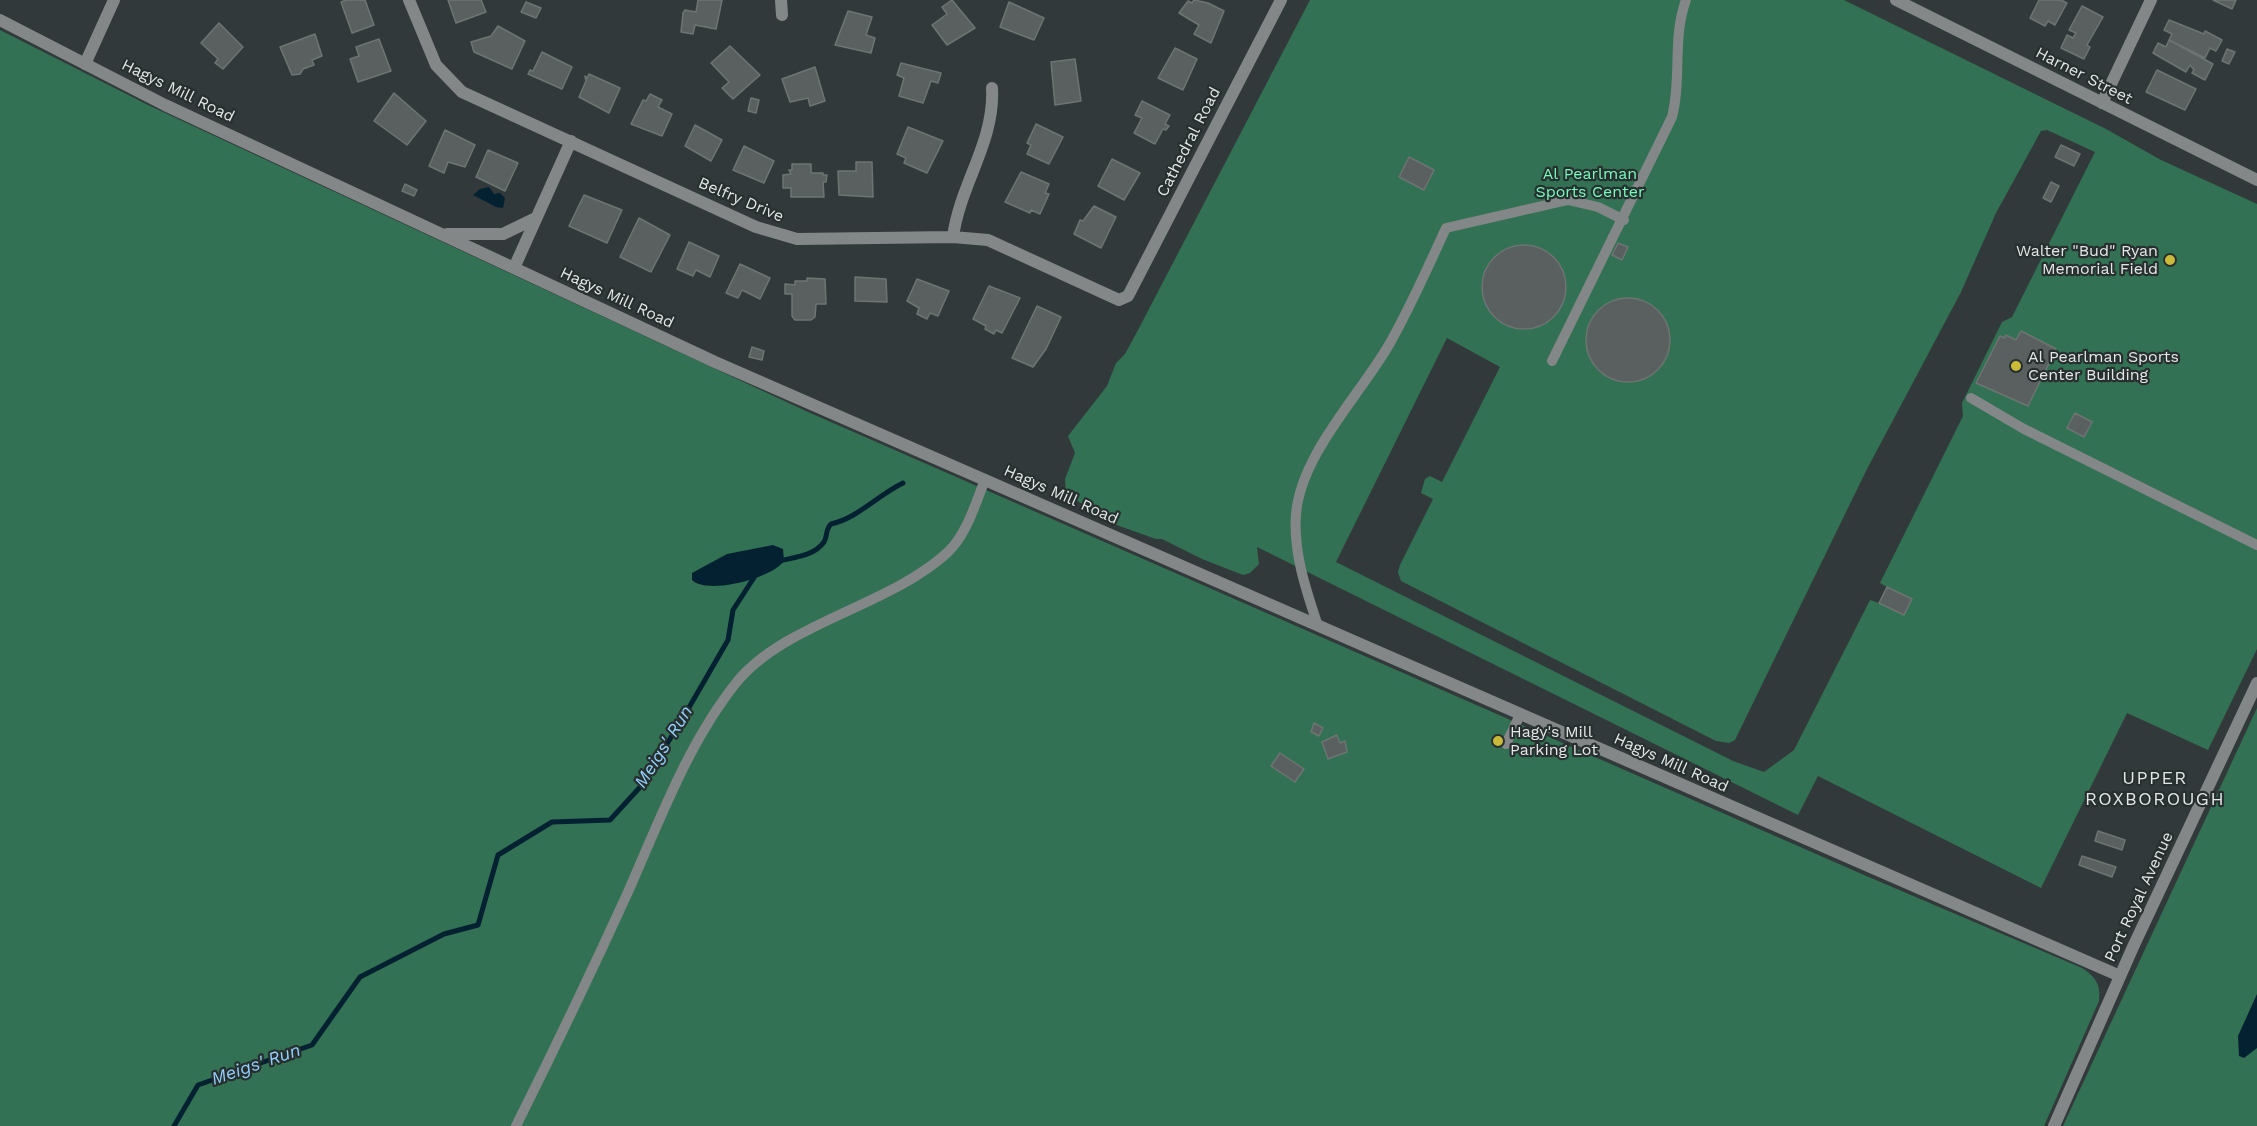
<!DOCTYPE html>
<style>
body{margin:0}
canvas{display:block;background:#32393a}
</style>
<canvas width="2257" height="1126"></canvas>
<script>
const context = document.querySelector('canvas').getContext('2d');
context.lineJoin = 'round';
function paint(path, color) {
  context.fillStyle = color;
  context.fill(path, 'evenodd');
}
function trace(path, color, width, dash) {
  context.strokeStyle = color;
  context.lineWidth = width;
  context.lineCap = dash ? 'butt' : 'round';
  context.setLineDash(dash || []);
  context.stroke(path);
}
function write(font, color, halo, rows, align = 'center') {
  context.font = font + ' "Work Sans",sans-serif';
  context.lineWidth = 4.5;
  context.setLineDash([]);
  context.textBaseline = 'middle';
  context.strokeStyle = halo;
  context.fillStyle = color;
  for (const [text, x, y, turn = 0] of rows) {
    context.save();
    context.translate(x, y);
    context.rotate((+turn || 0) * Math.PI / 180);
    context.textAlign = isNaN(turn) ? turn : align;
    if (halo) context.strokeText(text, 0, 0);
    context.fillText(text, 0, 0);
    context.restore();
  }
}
paint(new Path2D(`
 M1310 0H1844L2106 129 2161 160 2257 204V649L2208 750 2127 713 2041 888 1818 776 1798 815 1257 547 1259 564 1250 573 1243 575 1202 559 1162 539H1156L1108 522 1066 493 1065 479 1075 453 1068 436 1107 386 1116 363 1125 354 1137 332ZM2047 130 2095 152 2012 317 2002 322 1962 403 1963 416 1880 583 1887 587 1879 603 1870 600 1794 750 1764 772 1733 761 1336 562 1447 338 1500 367 1442 482 1430 476 1425 479 1421 493 1433 499 1400 565 1398 572 1401 581 1716 741 1729 743 1735 740 1866 471 1961 292 1996 213 2041 131Z
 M0 30 148 105 808 412 1864 875 2082 968C2096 977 2101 985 2099 1001L2044 1126H0Z
 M2257 708V1126H2063Z`), '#327153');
paint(new Path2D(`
 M489 187 494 194 500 193 505 198 503 208 496 207 473 195 480 189Z
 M773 545 783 549 784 561C771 579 707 595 692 580V573L727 554Z
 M2257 994V1048L2244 1058 2239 1056 2238 1036Z`), '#042132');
trace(new Path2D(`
 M779 561C795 557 814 556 824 542 828 535 825 530 831 524 858 518 878 495 903 483
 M174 1126 198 1085 312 1045 360 977 444 934 478 925 498 855 552 822 610 820 642 785 687 711 728 640 733 610 755 576`), '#042132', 5);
const building = new Path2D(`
 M346 0H365L374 25 352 33 341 2Z
 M448 0H481L486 12 456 23Z
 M698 0H722L716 29 695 25 693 34 681 32 683 13 685 10 696 12Z
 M952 0 975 28 947 45 932 25 947 14 942 7Z
 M1194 0 1208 3 1224 11 1211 43 1194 34 1199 25 1179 13 1188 1 1192 3Z
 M2039 0H2061L2067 3 2055 25 2048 21 2045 26 2030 18Z
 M2213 0H2236L2232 9Z
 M526 2 541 8 536 18 521 12Z
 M1009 2 1044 18 1034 40 1000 27Z
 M2082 6 2103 17 2087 45 2090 47 2084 59 2061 48 2067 35 2073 38 2076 33 2069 30Z
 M848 11 872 17 866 35 875 38 871 53 835 45Z
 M2169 20 2204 34 2205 31 2222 40 2216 51 2210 48 2205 58 2169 40 2172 34 2164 30Z
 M219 23 243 47 223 69 215 63 218 59 201 43Z
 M498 26 525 41 512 69 474 52 471 42 491 36Z
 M315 34 322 56 312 60 314 65 303 69 300 74 292 75 280 47Z
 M379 39 391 71 358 82 350 59 359 56 356 47Z
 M2169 40 2213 64 2205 80 2192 73 2194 70 2190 65 2186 72 2153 53 2158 43 2166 47Z
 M730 46 760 75 733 99 722 88 729 82 711 63Z
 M1175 48 1197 59 1183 90 1158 78Z
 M2227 49 2235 52 2229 64 2222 61Z
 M542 52 572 67 562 89 528 74 530 70 533 71Z
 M1075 59 1081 101 1055 105 1051 62Z
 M901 63 941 73 938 83 931 81 923 103 899 96 904 78 897 75Z
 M815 67 825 101 810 106 808 98 790 102 782 79Z
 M2157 70 2196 89 2185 110 2146 92Z
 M589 74 620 88 609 113 579 97 586 81 585 76 587 78Z
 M394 93 426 121 407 145 374 121Z
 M650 94 662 100 658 107 672 114 662 136 631 124 643 100 646 101Z
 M751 98 759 100 756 113 748 111Z
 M1142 101 1170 115 1165 124 1169 126 1166 130 1163 129 1155 144 1134 133 1142 118 1135 115Z
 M1036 124 1063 137 1049 164 1027 154 1031 145 1027 143Z
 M695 125 722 140 711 161 685 146Z
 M908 127 943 141 927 173 904 163 906 158 897 154Z
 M445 130 475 145 465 167 448 162 444 173 429 166Z
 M2061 145 2080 154 2074 166 2055 157Z
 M744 146 774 161 764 183 733 170Z
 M488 150 518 163 505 191 476 177Z
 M1409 157 1434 170 1424 190 1399 177Z
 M1112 159 1140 173 1124 200 1098 186Z
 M856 162H872L873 197 839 195 838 171H856Z
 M792 164H811V173H823V175H827L826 182H823L824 197H791V188H783V175L791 174 789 170H792Z
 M1021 172 1049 184 1045 193 1049 194 1040 214 1031 210 1030 213 1005 202Z
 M2051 182 2059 186 2051 202 2043 198Z
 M405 184 417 190 414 196 402 191Z
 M584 195 622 210 607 243 569 226Z
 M1094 206 1116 217 1101 248 1074 234 1080 220 1083 221Z
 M639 218 670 235 651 272 620 257Z
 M689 242 719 256 710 277 696 270 693 276 677 269Z
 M1618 243 1628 247 1622 260 1612 255Z
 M1482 287a42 42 0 1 1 84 0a42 42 0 1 1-84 0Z
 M740 264 770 278 760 299 742 290 738 298 726 293Z
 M855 277 886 279 887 302 855 301Z
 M807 278 825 279 826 304H816L815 317 811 320H795L792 316V294H785V284L795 285V281H807Z
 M917 279 949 291 938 316 930 313 927 319 917 314 919 308 907 301Z
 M989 286 1020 298 1002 333 996 330 994 334 985 329 986 326 973 319Z
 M1586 340a42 42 0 1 1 84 0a42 42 0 1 1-84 0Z
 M1037 306 1061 317 1046 349 1033 367 1012 358Z
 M2021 331 2056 349 2028 406 1976 383 2000 336 2004 338 2006 335 2016 340Z
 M752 347 764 351 762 360 749 357Z
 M2075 413 2092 422 2084 437 2067 428Z
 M1887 587 1912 599 1904 615 1879 603Z
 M1314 723 1323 728 1319 736 1311 732Z
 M1337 735 1340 743 1345 741 1347 752 1328 759 1322 742Z
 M1280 753 1304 769 1295 782 1271 766Z
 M2098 831 2125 840 2122 850 2095 841Z
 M2082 856 2116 867 2112 877 2079 865Z`);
paint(building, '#59605f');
trace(building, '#6d7573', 1.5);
trace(new Path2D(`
 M1552 361 1672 117C1682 78 1672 38 1686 0
 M1971 398 2024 429 2257 545
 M1318 626C1306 590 1293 552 1296 514 1301 454 1361 394 1390 343 1411 306 1428 267 1446 228L1568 200 1598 207 1624 220
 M1506 744 1520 715
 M516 1126C555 1048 592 971 628 892 659 822 688 743 736 683 784 623 890 606 948 552 967 534 975 504 985 480`), '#848788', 10);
trace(new Path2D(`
 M409 0 436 65 462 92 756 227 797 239 953 237 988 240 1119 300 1128 296 1281 0
 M781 0 782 15
 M1896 0 2257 180
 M0 20 165 105 715 362 2120 976
 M85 64 114 0
 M2102 103 2151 0
 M447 234H503L536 218
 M953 237C960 184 995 142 992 88
 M514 268 571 141
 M2054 1126 2133 947 2257 683`), '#848788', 12);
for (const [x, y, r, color] of [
 [2170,260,6,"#caba3a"],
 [2016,366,6,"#caba3a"],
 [1498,741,6,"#caba3a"]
]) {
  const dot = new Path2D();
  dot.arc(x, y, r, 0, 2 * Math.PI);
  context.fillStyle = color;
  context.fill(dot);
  trace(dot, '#282f2f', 2);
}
write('16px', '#e2e6e6', '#282f2f', [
 ["Harner Street",2084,76,27],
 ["Hagys Mill Road",178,91,26],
 ["Cathedral Road",1189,142,-63],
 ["Belfry Drive",741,200,23],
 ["Hagys Mill Road",617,298,25],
 ["Hagys Mill Road",1061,495,24],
 ["Hagys Mill Road",1671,763,24],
 ["Port Royal Avenue",2139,897,-65]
]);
write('16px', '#76fcbd', '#282f2f', [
 ["Al Pearlman",1590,174],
 ["Sports Center",1590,192]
]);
write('16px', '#e2e6e6', '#282f2f', [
 ["Walter \"Bud\" Ryan",2158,251,"right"],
 ["Memorial Field",2158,269,"right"],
 ["Al Pearlman Sports",2028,357],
 ["Center Building",2028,375],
 ["Hagy's Mill",1510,732],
 ["Parking Lot",1510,750]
], 'left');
write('italic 18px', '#90d0fc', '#282f2f', [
 ["Meigs' Run",664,747,-58],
 ["Meigs' Run",256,1065,-19]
]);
context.letterSpacing = '1.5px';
write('18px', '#e2e6e6', '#282f2f', [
 ["UPPER",2155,779],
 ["ROXBOROUGH",2155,800]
]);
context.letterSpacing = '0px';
</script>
